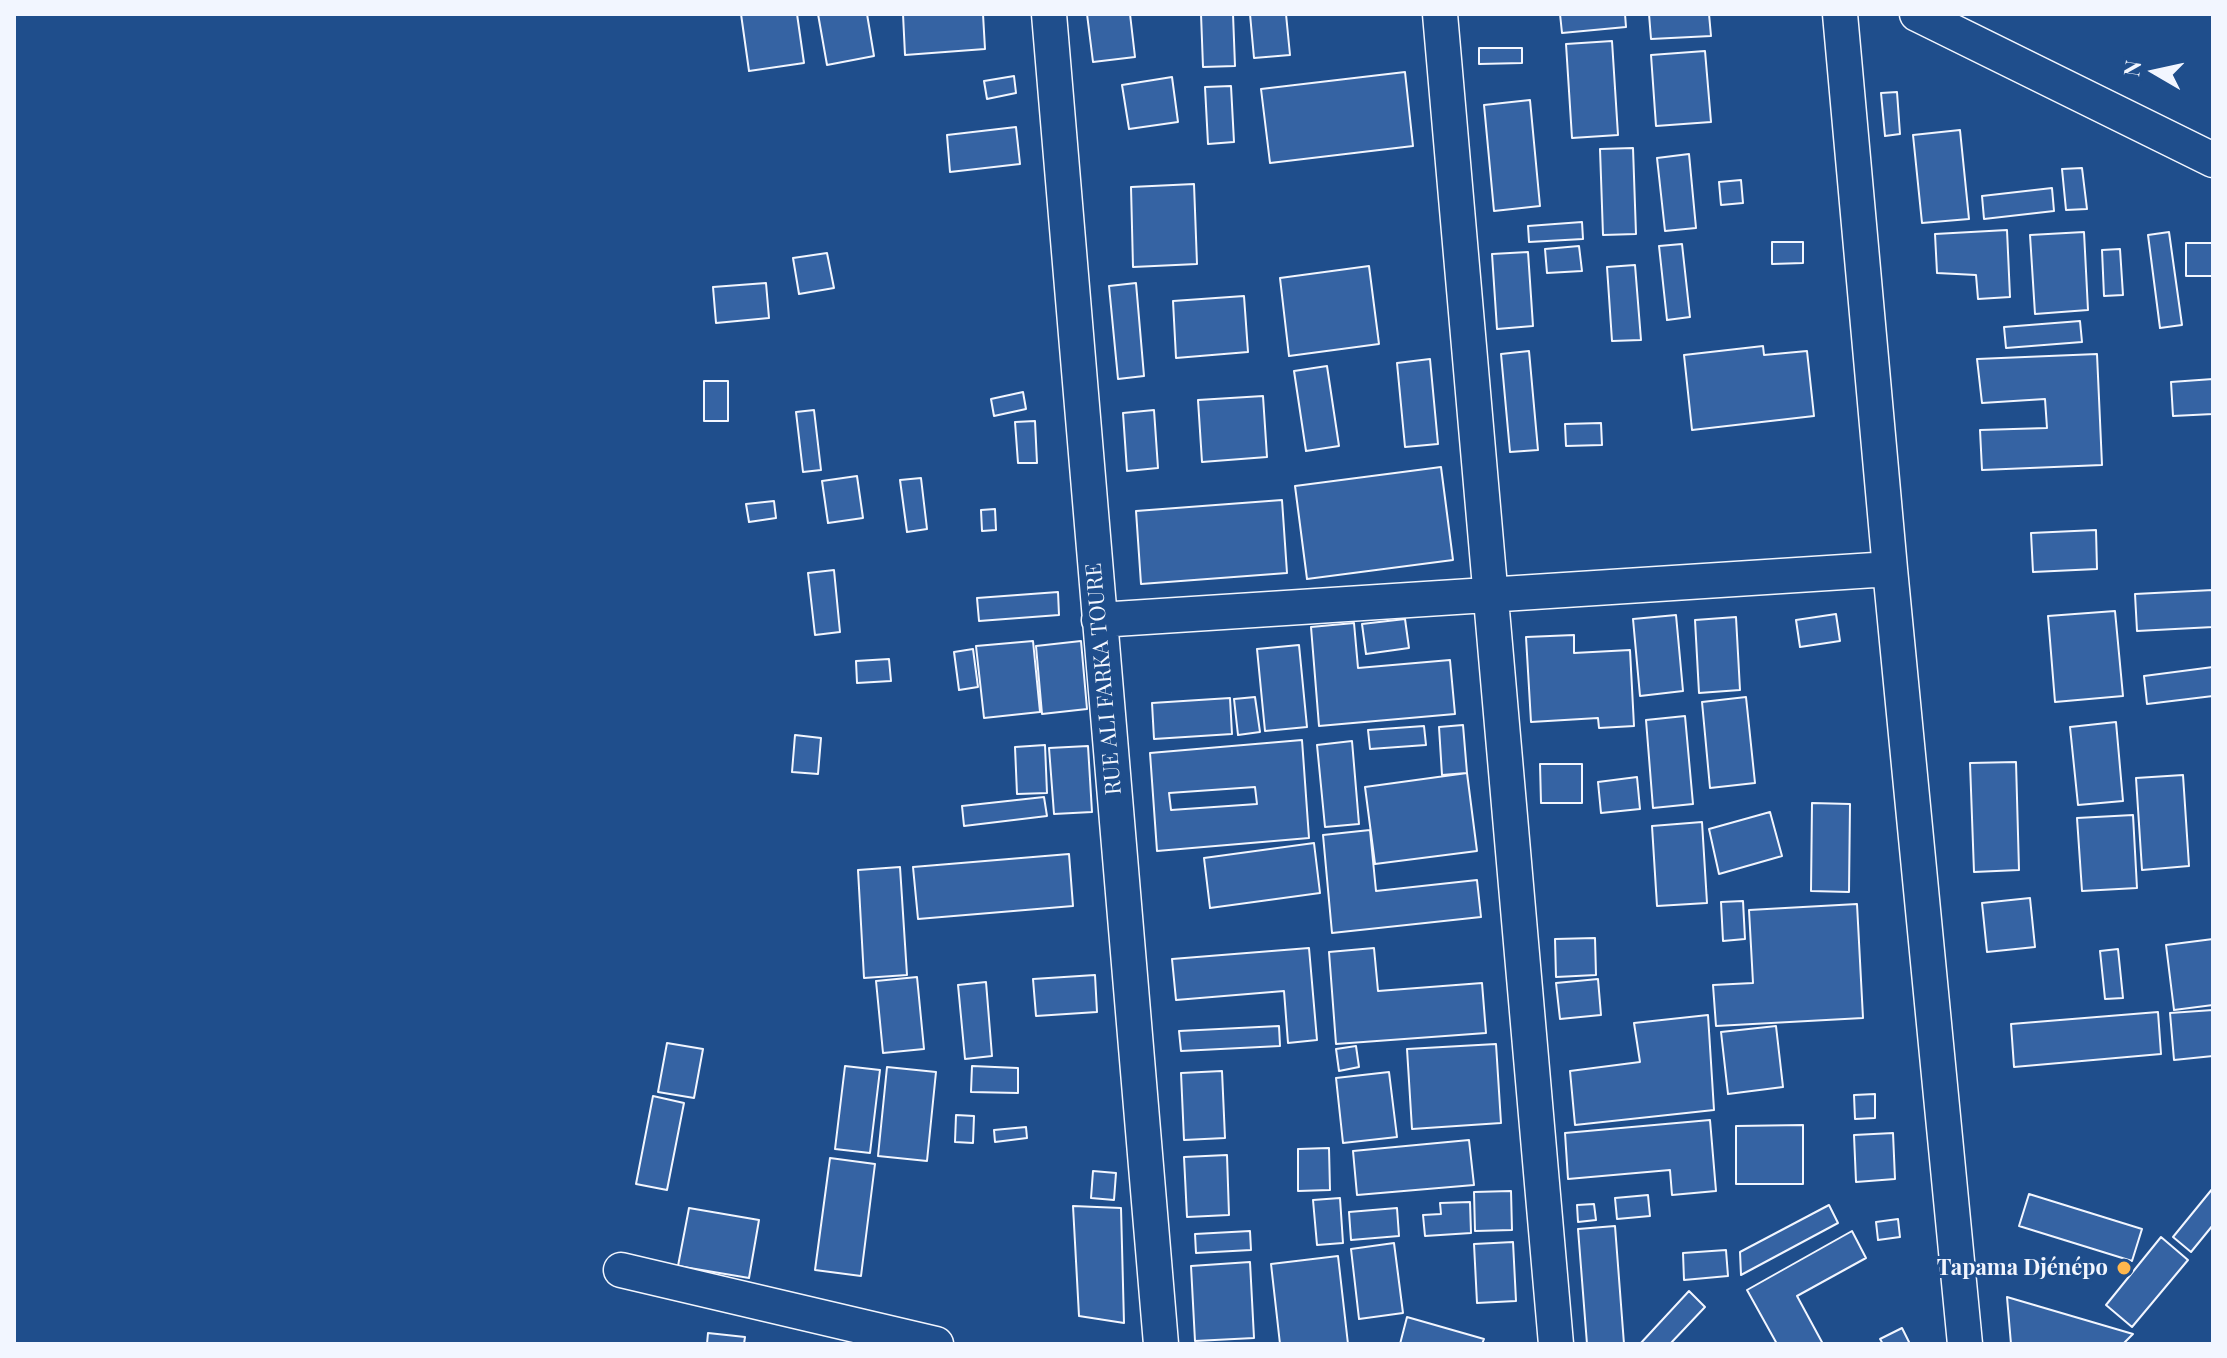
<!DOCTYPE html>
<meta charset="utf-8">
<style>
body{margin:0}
#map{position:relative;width:2227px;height:1358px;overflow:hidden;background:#1f4e8c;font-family:"Playfair Display",serif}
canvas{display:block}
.frame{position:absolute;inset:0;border:16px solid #f2f6ff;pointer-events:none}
.north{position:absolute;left:2115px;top:32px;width:80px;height:80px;-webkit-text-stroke:6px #1f4e8c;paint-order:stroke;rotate:279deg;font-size:22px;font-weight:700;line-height:32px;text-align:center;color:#f2f6ff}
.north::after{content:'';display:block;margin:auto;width:28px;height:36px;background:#f2f6ff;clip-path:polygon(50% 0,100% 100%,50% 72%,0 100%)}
</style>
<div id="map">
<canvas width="2227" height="1358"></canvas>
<div class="frame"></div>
<div class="north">N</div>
</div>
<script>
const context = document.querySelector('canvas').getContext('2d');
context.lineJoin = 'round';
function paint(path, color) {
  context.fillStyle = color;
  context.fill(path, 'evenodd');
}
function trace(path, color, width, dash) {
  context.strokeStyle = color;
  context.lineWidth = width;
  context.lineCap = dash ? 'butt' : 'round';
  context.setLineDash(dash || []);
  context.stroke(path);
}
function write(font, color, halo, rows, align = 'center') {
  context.font = font + ' "Playfair Display",serif';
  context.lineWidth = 6;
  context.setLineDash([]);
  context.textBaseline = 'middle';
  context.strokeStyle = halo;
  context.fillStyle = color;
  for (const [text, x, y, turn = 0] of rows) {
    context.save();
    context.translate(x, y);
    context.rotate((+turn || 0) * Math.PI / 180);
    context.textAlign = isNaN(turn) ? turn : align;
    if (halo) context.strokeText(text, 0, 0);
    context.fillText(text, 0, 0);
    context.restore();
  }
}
const building = new Path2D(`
 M741 14H797L804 63 749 71Z
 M818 14H867L874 56 827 65Z
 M903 14H983L985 49 905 55Z
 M1087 14H1130L1135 57 1093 62Z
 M1201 14H1233L1235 66 1203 67Z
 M1250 14H1286L1290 55 1254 58Z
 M1560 14H1625L1626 27 1562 33Z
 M1649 14H1709L1711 36 1651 39Z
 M1612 41 1618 135 1572 138 1566 44Z
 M1479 48H1522V63L1479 64Z
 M1705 51 1711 122 1656 126 1651 55Z
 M1405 72 1413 146 1270 163 1261 89Z
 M1014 76 1016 93 987 99 984 81Z
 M1172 77 1178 122 1129 129 1122 85Z
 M1231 86 1234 142 1208 144 1205 87Z
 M1897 92 1900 134 1885 136 1881 93Z
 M1530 100 1540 206 1494 211 1484 105Z
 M1016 127 1020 164 950 172 947 135Z
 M1960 130 1969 219 1922 223 1913 135Z
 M1633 148 1636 234 1603 235 1600 149Z
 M1689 154 1696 228 1665 231 1657 158Z
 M2082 168 2087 209 2066 210 2062 169Z
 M1741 180 1743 203 1721 205 1719 182Z
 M1194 184 1197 264 1133 267 1131 187Z
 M2052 188 2054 211 1984 219 1982 196Z
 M1582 222 1583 239 1529 242 1528 226Z
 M2007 230 2010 297 1978 299 1976 275 1937 273 1935 234Z
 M2084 232 2088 310 2035 314 2030 235Z
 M2169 232 2182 325 2160 328 2148 235Z
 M1772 242H1803V263L1772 264Z
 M2186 243H2213V276H2186Z
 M1682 244 1690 317 1667 320 1659 246Z
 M1579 246 1582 271 1547 273 1545 249Z
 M2120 249 2123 295 2104 296 2102 250Z
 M1528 252 1533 326 1497 329 1492 254Z
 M827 253 834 288 799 294 793 258Z
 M1635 265 1641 340 1612 341 1607 267Z
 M1369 266 1379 344 1289 356 1280 278Z
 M766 283 769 318 716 323 713 287Z
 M1136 283 1144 376 1118 379 1109 286Z
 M1244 296 1248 352 1176 358 1173 301Z
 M2080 321 2082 342 2006 348 2004 327Z
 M1763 346 1764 355 1807 351 1814 416 1692 430 1684 355Z
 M1529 351 1538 450 1510 452 1501 354Z
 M2097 354 2102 465 1982 470 1980 430 2047 428 2045 399 1982 403 1977 359Z
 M1430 359 1438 444 1405 447 1397 363Z
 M1327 366 1339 446 1306 451 1294 371Z
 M2213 379V414L2173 416 2171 382Z
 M704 381H728V421H704Z
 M1023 392 1026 409 994 416 991 399Z
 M1263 396 1267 457 1202 462 1198 400Z
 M814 410 821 470 803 472 796 412Z
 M1154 410 1158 468 1127 471 1123 413Z
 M1035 421 1037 463H1018L1015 422Z
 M1601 423 1602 445 1566 446 1565 424Z
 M1441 467 1453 560 1307 579 1295 486Z
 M857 476 863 518 828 523 822 481Z
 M921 478 927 529 907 532 900 480Z
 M1282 500 1287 573 1141 584 1136 511Z
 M774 501 776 518 749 522 746 504Z
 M995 509 996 530 982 531 981 510Z
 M2096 530 2097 569 2033 572 2031 533Z
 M834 570 840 632 815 635 808 573Z
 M2213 590V627L2137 631 2135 594Z
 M1058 592 1059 615 979 621 977 598Z
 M2115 611 2123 696 2055 702 2048 616Z
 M1836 614 1840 641 1800 647 1796 620Z
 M1676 615 1683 691 1640 696 1633 619Z
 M1736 617 1740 690 1699 693 1695 620Z
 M1405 619 1409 648 1366 654 1362 624Z
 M1354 623 1358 668 1450 660 1455 714 1319 726 1311 627Z
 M1574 635V653L1630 650 1634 726 1599 728 1598 718 1531 722 1526 637Z
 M1033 641 1040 712 984 718 976 646Z
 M1081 641 1087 709 1042 714 1036 646Z
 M1299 645 1307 727 1265 731 1257 649Z
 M973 649 978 687 959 690 954 652Z
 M889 659 891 681 857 683 856 661Z
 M2213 667V696L2147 704 2144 676Z
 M1255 697 1260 732 1238 735 1234 699Z
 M1746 697 1755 783 1710 788 1702 702Z
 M1230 698 1232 734 1154 739 1152 703Z
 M1685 716 1693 804 1653 808 1646 720Z
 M2116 722 2123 801 2078 805 2070 727Z
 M1463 725 1467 773 1442 775 1439 727Z
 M1424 726 1426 745 1370 749 1368 730Z
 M795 735 821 738 818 774 792 772Z
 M1302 740 1309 838 1157 851 1150 753ZM1255 787 1257 804 1171 810 1169 793Z
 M1352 741 1359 824 1325 827 1317 745Z
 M1045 745 1047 793 1017 794 1015 747Z
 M1088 746 1092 812 1054 814 1049 748Z
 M2016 762 2019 870 1974 872 1970 763Z
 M1540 764H1582V803H1541Z
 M1467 773 1477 851 1375 864 1365 787Z
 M2183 775 2189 866 2142 870 2136 778Z
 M1637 777 1640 809 1601 813 1598 782Z
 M1044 797 1047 816 964 826 962 806Z
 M1812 803 1850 804 1849 892 1811 891Z
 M1770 812 1782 856 1719 874 1709 829Z
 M2133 815 2137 888 2082 891 2077 818Z
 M1702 822 1707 903 1657 906 1652 826Z
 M1370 830 1376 891 1477 880 1481 917 1332 933 1323 835Z
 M1314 843 1320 893 1210 908 1204 858Z
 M1069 854 1073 906 918 919 913 867Z
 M900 867 907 975 864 978 858 870Z
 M2030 898 2035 947 1987 952 1982 903Z
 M1743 901 1745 939 1723 941 1721 902Z
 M1857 904 1863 1018 1716 1026 1713 985 1753 983 1749 910Z
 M1595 938 1596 975 1556 977 1555 939Z
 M2213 939V1005L2174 1010 2166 945Z
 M1309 948 1317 1040 1288 1043 1284 991 1176 1000 1172 959Z
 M1374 948 1378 991 1482 983 1486 1033 1336 1044 1329 952Z
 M2118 949 2123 998 2105 999 2100 951Z
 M1095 975 1097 1012 1036 1016 1033 979Z
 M917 977 924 1049 883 1053 876 981Z
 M1598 979 1601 1015 1560 1019 1556 983Z
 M986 982 992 1056 965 1059 958 985Z
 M2213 1010V1056L2174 1060 2170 1013Z
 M2158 1012 2161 1054 2014 1067 2011 1024Z
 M1708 1015 1714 1110 1575 1125 1570 1071 1640 1062 1634 1023Z
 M1279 1026 1280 1046 1181 1051 1179 1031Z
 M1776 1026 1783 1087 1728 1094 1721 1032Z
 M667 1043 703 1049 694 1098 658 1092Z
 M1496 1044 1501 1123 1412 1129 1407 1049Z
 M1356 1046 1359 1067 1339 1071 1336 1049Z
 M845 1066 880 1070 870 1153 835 1149Z
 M972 1066 1018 1068V1093L971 1092Z
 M887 1067 936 1072 927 1161 878 1156Z
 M1222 1071 1225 1138 1184 1140 1181 1073Z
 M1389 1072 1397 1137 1343 1143 1336 1078Z
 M1875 1094V1118L1855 1119 1854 1095Z
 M653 1096 684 1103 667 1190 636 1184Z
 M956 1115 974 1116 973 1143 955 1142Z
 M1710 1120 1716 1191 1672 1195 1670 1170 1568 1179 1565 1133Z
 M1803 1125V1184H1736V1126Z
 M1026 1127 1027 1138 995 1142 994 1130Z
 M1893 1133 1895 1179 1856 1182 1854 1135Z
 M1469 1140 1474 1185 1357 1195 1353 1151Z
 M1329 1148 1330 1190 1298 1191V1149Z
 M1227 1155 1229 1215 1187 1217 1184 1157Z
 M830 1158 875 1164 861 1276 815 1270Z
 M1093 1171 1116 1173 1114 1200 1091 1198Z
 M2213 1188V1225L2191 1252 2173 1237Z
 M1511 1191 1512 1230 1475 1231 1474 1192Z
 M2029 1194 2142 1229 2132 1261 2019 1226Z
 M1648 1195 1650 1216 1617 1219 1615 1198Z
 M1340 1198 1343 1243 1317 1245 1313 1200Z
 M1470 1202 1471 1233 1425 1236 1423 1215 1441 1214 1440 1203Z
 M1594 1204 1596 1220 1578 1222 1577 1205Z
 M1829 1205 1838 1223 1741 1275 1740 1252Z
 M1073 1206 1121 1208 1124 1323 1079 1316Z
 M689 1208 759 1220 749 1278 678 1266Z
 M1397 1208 1399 1236 1351 1240 1349 1212Z
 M1898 1219 1900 1237 1878 1240 1876 1222Z
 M1615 1226 1624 1344H1587L1578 1229Z
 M1250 1231 1251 1250 1196 1253 1195 1234Z
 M1852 1231 1866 1258 1797 1296 1823 1344H1777L1747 1290Z
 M2161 1237 2188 1260 2132 1327 2106 1305Z
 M1513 1242 1516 1301 1477 1303 1474 1244Z
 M1394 1243 1403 1313 1359 1319 1351 1249Z
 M1726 1250 1728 1276 1684 1280 1683 1253Z
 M1338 1256 1348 1344H1280L1271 1264Z
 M1250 1262 1254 1338 1195 1341 1191 1266Z
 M1689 1291 1705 1307 1670 1344H1640Z
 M2007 1297 2133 1334 2123 1344H2011Z
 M1407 1317 1484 1339 1482 1344H1400Z
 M1902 1328 1910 1344H1883L1880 1339Z
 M708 1333 745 1337 744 1344H707Z`);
paint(building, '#3563a3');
trace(building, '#f2f6ff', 2);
const minor = new Path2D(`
 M1049 14 1161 1344
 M1440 14 1556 1344
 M1840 14 1890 569 1965 1344
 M1917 14 2213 160
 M1099 620 1890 569
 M621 1270 936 1344`);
trace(minor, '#f2f6ff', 37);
trace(minor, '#1f4e8c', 34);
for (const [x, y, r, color] of [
 [2124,1268,8,"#ffb74d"]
]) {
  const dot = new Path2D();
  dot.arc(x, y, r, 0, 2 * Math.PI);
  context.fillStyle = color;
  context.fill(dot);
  trace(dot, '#1f4e8c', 3);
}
write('22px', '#f2f6ff', '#1f4e8c', [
 ["RUE ALI FARKA TOURE",1104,679,-95]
]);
write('bold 22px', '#f2f6ff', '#1f4e8c', [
 ["Tapama Djénépo",2108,1268]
], 'right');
</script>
